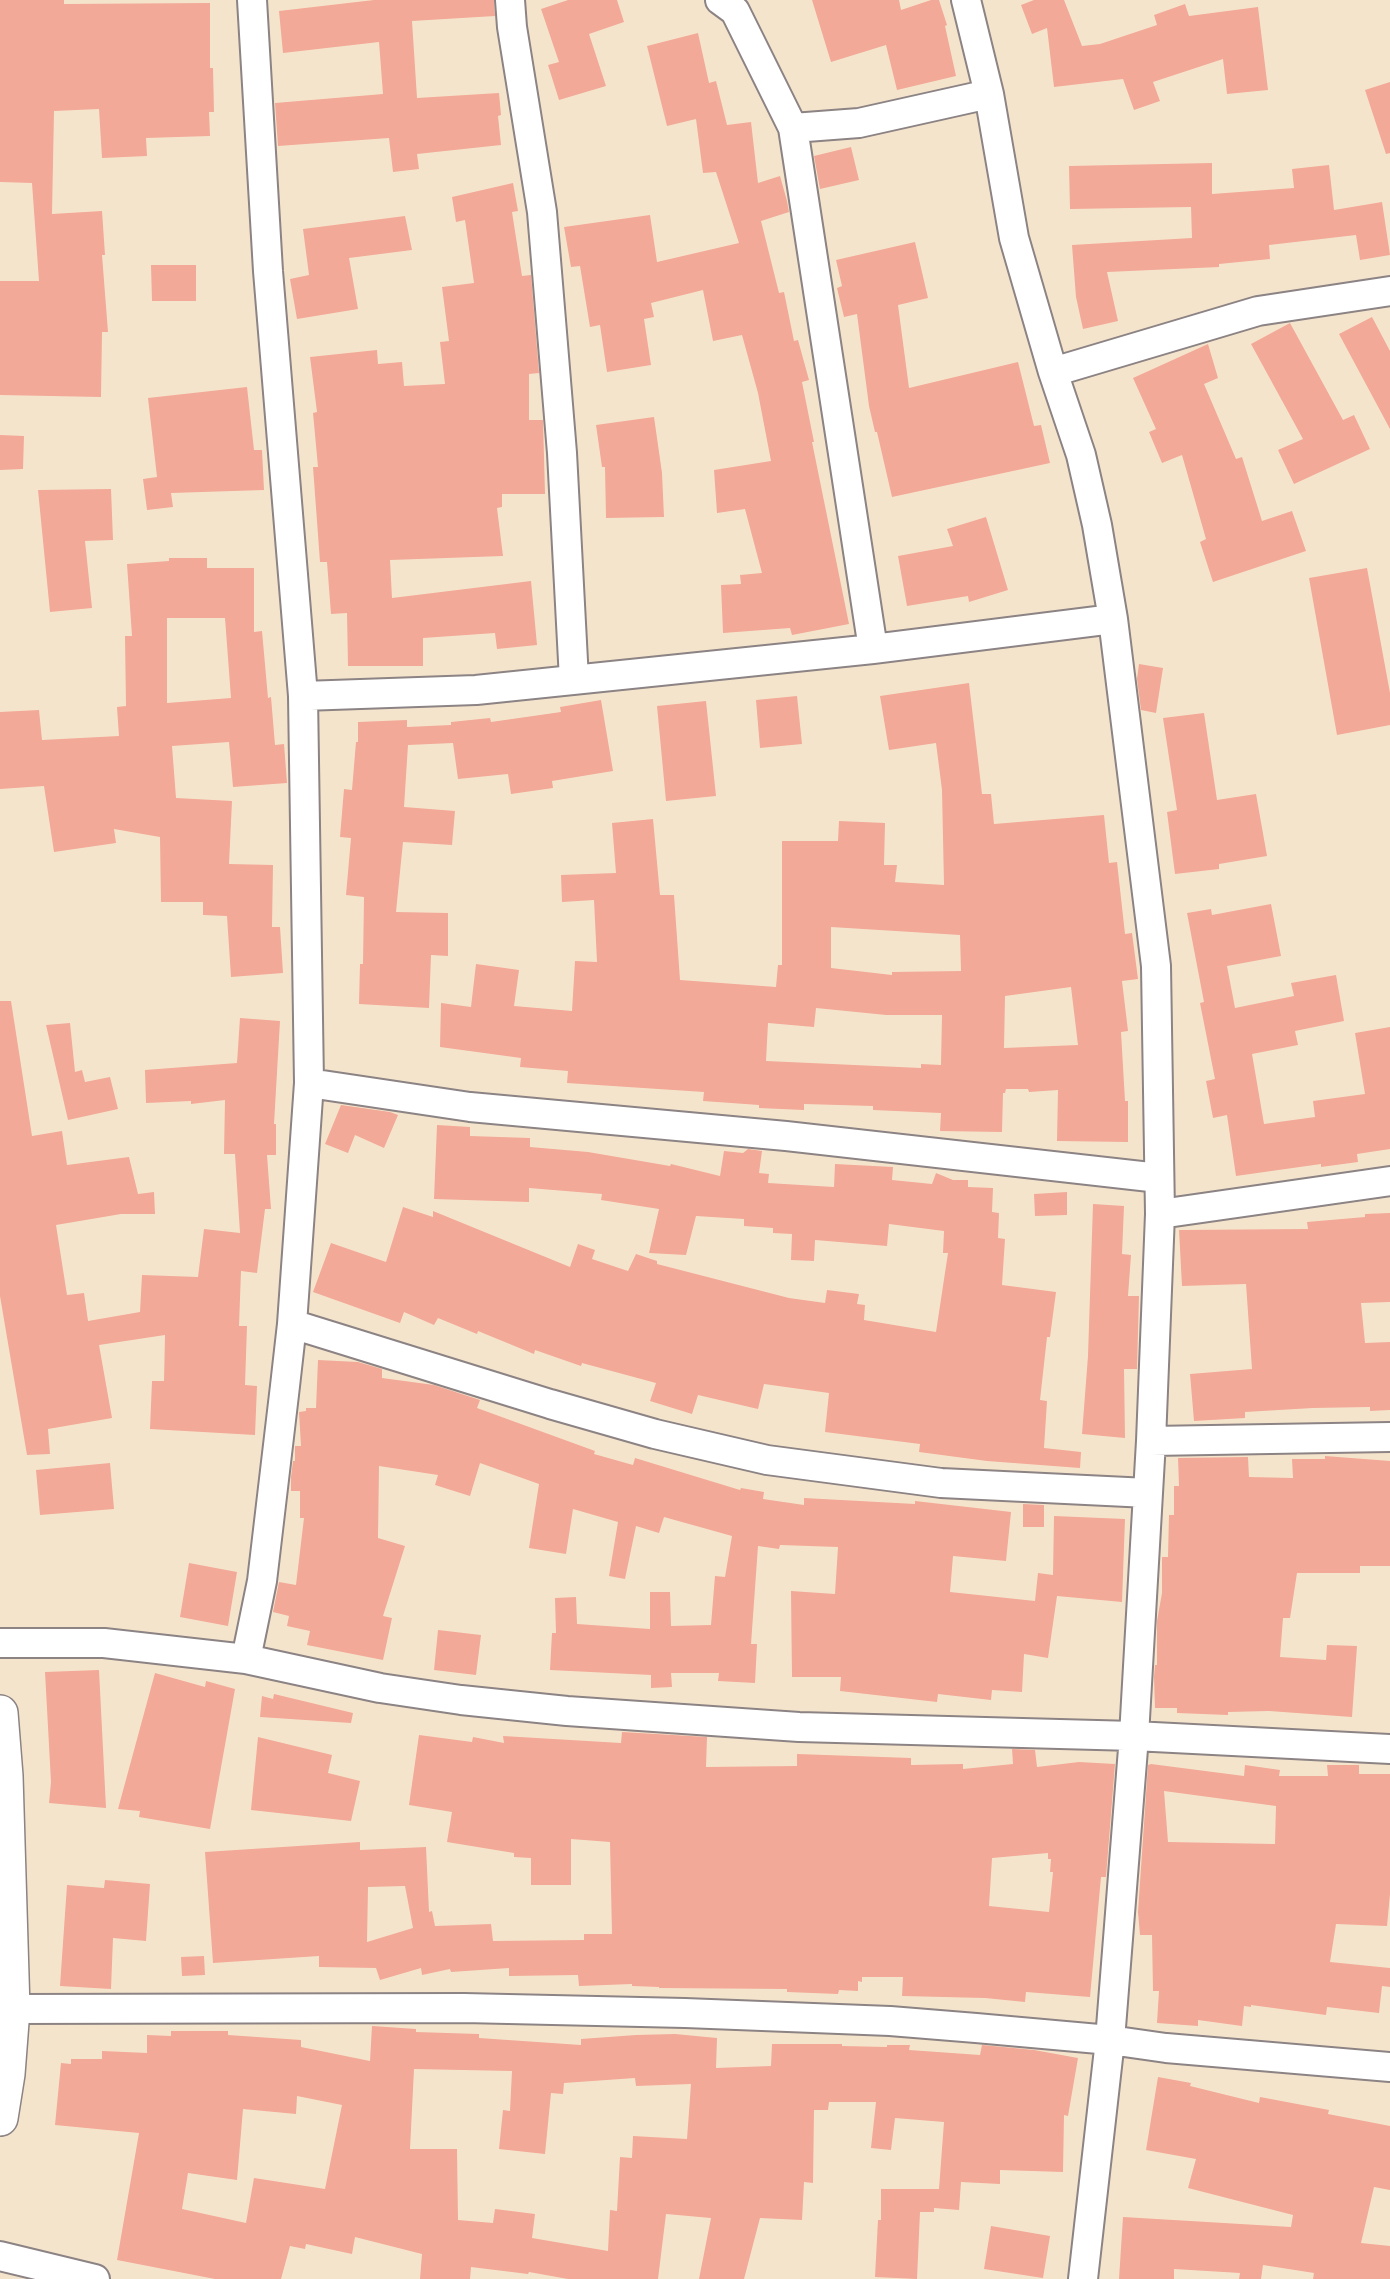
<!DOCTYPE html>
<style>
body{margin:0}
canvas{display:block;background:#f5e4cc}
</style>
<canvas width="1390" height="2279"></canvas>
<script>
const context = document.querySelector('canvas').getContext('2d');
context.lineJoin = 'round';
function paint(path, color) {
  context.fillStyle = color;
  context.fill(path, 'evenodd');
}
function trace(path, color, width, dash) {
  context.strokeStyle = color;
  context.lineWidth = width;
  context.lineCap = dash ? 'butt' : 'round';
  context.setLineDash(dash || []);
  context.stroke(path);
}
paint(new Path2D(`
 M0 0H64V4L210 3V68H213L214 112H209L210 136 146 138 147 156 102 158 99 109 54 111 52 214 102 211 105 255H102L108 332H102L101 397 0 395V281H39L32 183 0 182Z
 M374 0H494L495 16 412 21 417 98 499 93 501 115 498 116 501 145 417 154 419 169 393 172 389 138 278 146 275 103 383 94 379 42 283 53 279 11Z
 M568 0H617L624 22 589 34 606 86 559 100 548 65 559 62 541 9Z
 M812 0H899L901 10 931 0H939L947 25 945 26 956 76 897 90 886 45 831 62Z
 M1034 0H1064L1082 46 1100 44 1157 25 1154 15 1185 4 1189 16 1258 7 1268 90 1227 94 1223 59 1153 82 1160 101 1134 110 1123 79 1054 87 1047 28 1032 34 1021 5Z
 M698 33 709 83 716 81 727 125 751 122 758 183 780 176 787 201 789 212 761 221 779 293 784 292 794 341 798 340 809 380 802 382 814 442H812L849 624 792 635 790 628 723 633 721 585 741 584 740 575 762 573 745 509 717 513 714 470 771 461 758 393 742 335 713 341 703 290 651 303 654 317 644 319 651 365 607 372 600 325 590 327 580 266 571 267 564 227 650 215 657 262 739 243 716 172 703 173 696 119 667 126 647 46Z
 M1390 82V153L1386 154 1365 90Z
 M851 147 859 180 820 189 814 156Z
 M1212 163V194L1294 188 1292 169 1329 165 1334 210 1382 202 1390 255 1360 260 1356 235 1269 245 1270 259 1219 264V267L1107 272 1118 321 1083 329 1076 297 1072 245 1192 238 1191 207 1070 209 1069 166Z
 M513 183 518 211 512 212 522 276 531 275 539 373 529 374V420H543L545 494H502V507L497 508 503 556 390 560 392 598 531 581 537 645 497 649 495 633 423 638V666H348L347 613 331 614 327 562H320L313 467H318L313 413 317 412 310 357 377 350 378 364 402 362 404 386 445 384 440 342 449 341 442 287 474 283 465 220 456 222 452 197Z
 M405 216 412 250 349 258 358 309 297 319 290 279 309 275 303 229Z
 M915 242 928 298 898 305 909 388 1018 362 1034 426 1041 425 1050 463 892 497 877 432H875L869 406 857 314 844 317 837 288 842 286 836 260Z
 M151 265H196V301H152Z
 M1372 317 1390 351V429L1339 334Z
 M1290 323 1343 420 1354 415 1370 449 1294 484 1278 450 1303 439 1251 344Z
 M1208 344 1218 378 1204 384 1236 459 1242 457 1262 521 1292 511 1306 551 1213 582 1200 542 1206 539 1182 455 1162 463 1149 432 1156 429 1133 378Z
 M247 387 254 450H262L264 490 171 493 173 507 147 510 143 479 157 477 148 398Z
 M654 417 662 473 664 517 606 518 605 467H602L596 425Z
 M0 435 24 436 23 469 0 470Z
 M111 489 113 540 85 541 92 608 50 612 38 490Z
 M986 517 1008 590 969 602 968 596 907 606 898 556 953 546 947 529Z
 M169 558H207V568H254V632L262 631 268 698 271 697 275 745 284 744 287 783 233 787 229 742 172 746 176 798 232 801 229 864 273 865 272 927H280L283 973 231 977 227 916 203 915V902H161L160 837 114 829 116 843 54 852 44 786 0 789V712L39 710 42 740 119 736 117 707 126 706 125 636H132L127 564 169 561ZM167 618H225L231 698 167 703Z
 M1367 568 1390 693V725L1337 735 1309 578Z
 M1139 664 1163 668 1156 713 1141 710 1137 679Z
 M969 683 982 794H991L994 824 1104 815 1109 863 1117 862 1125 934 1132 933 1138 979 1122 981 1128 1031 1121 1032 1125 1101H1128V1142L1057 1141 1058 1090 1029 1092 1028 1089H1006L1005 1093H1003L1002 1132 940 1131 941 1113 873 1110V1106L804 1104V1110L759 1108V1105L703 1101 704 1092 567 1083 568 1071 520 1067 521 1058 440 1047 441 1003 471 1007 476 964 519 970 514 1006 572 1011 575 961 597 962 594 900 562 902 561 875 616 873 612 823 653 819 660 895H674L680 980 776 987 778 965H782V841H838L839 821 885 823 884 865H897L895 882 944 885 942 790 936 743 889 750 880 696ZM831 927 960 935 961 971 892 972V975L831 968ZM1071 987 1078 1045 1004 1048 1005 996ZM816 1008 886 1015H942L941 1065 921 1064V1068L766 1061 768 1023 814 1027Z
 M797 696 802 744 760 748 756 700Z
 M601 700 613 771 552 781 553 788 511 794 508 774 458 779 453 743 408 745 404 807 455 811 452 845 403 842 396 912 448 913V956L431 955 429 1008 359 1004 360 964H363L364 897 346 895 351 838 340 837 344 789 352 790 356 742H358V722L407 720V727L451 725V722L490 718 491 722 561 712 560 707Z
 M706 701 716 796 666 801 657 706Z
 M1204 713 1217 800 1256 794 1267 856 1219 864V869L1175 874 1167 812 1177 810 1163 718Z
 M1271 904 1281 956 1227 966 1235 1008 1294 996 1291 983 1336 975 1344 1021 1295 1031 1298 1045 1252 1054 1264 1124 1315 1117 1313 1101 1365 1094 1355 1033 1390 1027V1149L1357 1154 1358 1162 1321 1167V1164L1236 1176 1227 1115 1213 1118 1206 1081 1215 1079 1200 1003 1204 1002 1187 913 1211 909 1212 915Z
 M0 1001H11L32 1136 62 1131 67 1165 129 1157 138 1194 154 1192 155 1214H121L56 1225 67 1295 84 1293 88 1321 140 1312 142 1275 198 1277 204 1229 240 1233 235 1154H224L225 1100 191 1104V1101L146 1103 145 1070 237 1063 240 1018 280 1021 274 1124H276V1155H267L271 1209H265L257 1273 241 1271 239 1326H247L245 1385 257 1386 255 1435 150 1429 152 1381H164L165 1335 99 1345 112 1418 48 1429 50 1454 27 1455 0 1296Z
 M70 1023 75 1072 82 1070 85 1082 110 1077 118 1109 68 1120 46 1025Z
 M341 1105 390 1112 398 1115 384 1148 355 1135 348 1153 325 1144Z
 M437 1125 470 1127V1136L530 1138V1147L588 1152 670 1166 671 1164 720 1176 724 1151 743 1153 748 1149 762 1151 759 1173 769 1174 768 1183 834 1187 835 1164 893 1167 892 1180 932 1184 936 1173 953 1180H968V1187L993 1188 992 1212 999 1213 998 1238 1005 1239 1002 1285 1056 1292 1050 1337H1047L1040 1400 1047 1401 1044 1448 1081 1452 1080 1468 987 1461 919 1452 920 1444 825 1432 829 1393 764 1384 758 1409 698 1395 692 1414 650 1401 656 1383 582 1363 581 1366 535 1350 534 1354 478 1331 477 1334 438 1318 434 1325 404 1312 400 1323 313 1292 331 1243 386 1262 403 1207 433 1217V1211L570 1267 578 1244 595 1250 592 1259 628 1271 636 1254 657 1261V1264L789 1298 825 1303 827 1290 859 1294 857 1304 865 1305 864 1320 936 1332 948 1253H943L944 1231 889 1224 887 1246 815 1240 814 1261 791 1260 792 1234 773 1233V1228L744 1226V1219L696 1216 686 1255 649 1253 659 1209 601 1200 602 1194 529 1188V1202L434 1199Z
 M1067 1192V1215L1035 1216 1034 1194Z
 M1093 1204 1124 1206 1122 1254 1131 1255 1128 1296H1139L1137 1369H1124L1125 1438 1082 1434 1088 1356Z
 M1390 1213V1302L1361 1303 1365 1343 1390 1342V1410L1370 1411V1407L1313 1408 1245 1412V1418L1194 1421 1190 1374 1252 1369 1246 1284 1182 1286 1179 1230 1308 1229 1307 1222 1365 1217V1214Z
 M318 1360 358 1362 382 1369V1378L434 1385 480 1400 477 1408 595 1451 594 1454 633 1465 635 1458 740 1490 741 1488 764 1492 763 1499 804 1505V1498L915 1504V1501L1011 1512 1006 1561 953 1556 950 1592 1035 1601 1038 1573 1053 1575 1054 1516 1125 1519 1122 1602 1057 1596 1048 1658 1024 1654 1022 1692 992 1690 991 1700 938 1694 937 1702 840 1691 841 1677H792L791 1591 835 1594 838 1547 780 1545 779 1549 758 1546 751 1644H757L755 1683 718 1681 719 1673H671L672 1687 651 1688V1675L550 1670 552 1633H556L555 1598 576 1597 577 1624 650 1629V1592H670L671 1626 711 1625 715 1576 725 1577 732 1536 664 1517 659 1533 636 1526 625 1579 609 1576 618 1522 573 1509 566 1554 529 1548 539 1484 480 1463 470 1496 435 1485 438 1475 379 1466 378 1538 405 1546 383 1616 392 1618 383 1660 307 1645 310 1631 287 1626 289 1616 273 1612 279 1582 296 1585 304 1518H300V1491H291V1477L293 1461H295V1446H301L299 1412 306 1411V1408H316Z
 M1325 1456 1390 1461V1566H1360V1573H1297L1290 1618H1283L1280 1657 1326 1660 1327 1645 1357 1646 1352 1717 1269 1711 1228 1712V1715L1177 1713V1708H1155L1154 1677 1155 1665H1157V1621L1162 1593V1557H1168L1169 1515H1174V1486H1179L1178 1458 1248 1457 1249 1477 1293 1478 1292 1459H1325Z
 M110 1463 114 1509 40 1515 36 1470Z
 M1023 1504 1044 1505V1527H1023Z
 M189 1563 237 1572 228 1626 180 1617Z
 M438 1630 481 1635 476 1675 434 1670Z
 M99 1670 106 1808 49 1803 51 1782 45 1672Z
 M155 1673 205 1687 206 1681 235 1689 210 1829 139 1817 140 1811 118 1809Z
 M274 1694 353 1713 351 1723 260 1717 262 1696 273 1699Z
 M622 1732 707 1737 706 1767 797 1766V1754L911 1758V1765L963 1764V1769L1013 1764 1012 1749 1035 1750 1037 1767 1079 1762 1115 1764 1106 1877H1101L1090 1997 1026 1992 1025 2002 985 1998 902 1996 903 1977H862V1982L858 1981V1991L839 1990 838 1994 787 1992V1989L659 1988V1987L632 1986V1984L579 1986 578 1975 509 1976V1968L451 1972 450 1969 422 1975 421 1968 380 1980 376 1968 319 1967V1956L213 1963 205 1852 360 1842V1850L426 1847 429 1912 432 1911 435 1926 491 1924 493 1941 584 1940V1934H612L610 1842 571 1839V1885H531V1858L514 1857V1853L447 1842 452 1812 409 1805 419 1735 472 1742 473 1737 504 1743 503 1736 621 1743ZM1048 1853V1859H1051L1050 1872H1053L1049 1912 989 1906 992 1858ZM405 1886 413 1928 367 1942 368 1887Z
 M258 1737 332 1755 328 1773 360 1781 351 1821 251 1810Z
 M1151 1764 1244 1776 1245 1765 1280 1770 1279 1776H1328L1327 1765H1359V1774H1390V1894L1387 1926 1336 1924 1330 1962 1390 1968V1987L1382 1986 1379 2013 1327 2007 1326 2015 1251 2005V2007L1244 2006 1242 2026 1198 2020V2026L1157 2023 1159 1991H1153L1152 1935H1140L1138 1912 1148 1765ZM1164 1791 1276 1806 1275 1844 1168 1842Z
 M105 1880 150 1884 146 1941 113 1938 111 1989 60 1986 67 1885 104 1888Z
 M204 1956 205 1975 182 1976 181 1957Z
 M372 2026 416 2029V2032L479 2034V2038L581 2045V2039L636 2035 675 2034 717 2038 716 2068 771 2066 772 2044H842V2046L887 2047V2045H910L909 2050 980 2055 982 2045 1034 2050 1078 2058 1068 2116 1064 2115 1063 2172 1000 2170V2184L961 2182 959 2210 934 2208V2212H920L917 2279 875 2277 878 2220H881V2189H939L944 2122 895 2118 891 2150 871 2148 876 2102H829L828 2110H814L813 2183 804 2182 802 2220 760 2218 744 2279H699L711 2218 666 2214 658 2279H568L529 2272 528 2274 471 2267 470 2279H420L422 2254 355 2237 352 2254 306 2244 305 2249 290 2246 281 2279H215L117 2260 139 2133 55 2125 61 2063 71 2064V2059H102V2051L147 2053V2035L171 2036V2031H228V2035L301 2040V2047L370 2061ZM414 2069 512 2071 510 2111 503 2110 499 2149 545 2154 551 2093 563 2094 564 2083 635 2078 636 2086 691 2084 687 2139 633 2136 632 2158 620 2157 617 2211 610 2210 608 2251 532 2238 535 2214 495 2209 493 2223 458 2220 457 2149H410ZM297 2096 342 2105 325 2189 254 2178 246 2223 182 2209 188 2173 237 2180 243 2109 296 2114Z
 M1158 2077 1191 2083 1190 2086 1259 2103 1260 2097 1329 2110 1328 2114 1390 2126V2190L1374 2187 1361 2243 1390 2246V2279H1313L1314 2273 1263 2265 1261 2279H1239L1240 2273 1174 2269V2279H1119L1123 2217 1291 2227 1293 2215 1188 2188 1196 2159 1146 2150Z
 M991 2226 1050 2236 1043 2278 984 2269Z`), '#f3a997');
const minor = new Path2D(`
 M510 0 512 27 542 212 562 453 574 680
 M720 0 735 11 793 128 859 123 989 94
 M966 0 989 94 1014 238 1053 372 1081 455 1097 525 1113 619 1156 966 1160 1214 1151 1441 1134 1736 1110 2040 1083 2279
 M793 128 873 649
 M1053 372 1258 311 1390 291
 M303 696 476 690 873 649 1113 619
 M309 1083 470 1107 786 1136 1159 1178
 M1160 1214 1390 1181
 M292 1324 550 1404 655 1434 767 1460 941 1483 1148 1493
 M1151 1441 1390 1437
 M0 1643H104L246 1659 380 1688 461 1700 567 1711 799 1727 1134 1736 1390 1749
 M246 1659 262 1581 285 1386 292 1324 309 1083 303 696 268 271 252 0
 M12 2009 464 2008 685 2013 890 2021 976 2028 1110 2040 1166 2048 1390 2067
 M0 2256 95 2279`);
const tertiary = new Path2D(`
 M0 1713 5 1776 12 2009 7 2074 0 2118`);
trace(minor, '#8c8384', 32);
trace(tertiary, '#8c8384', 38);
trace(minor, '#fff', 28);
trace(tertiary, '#fff', 35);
</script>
